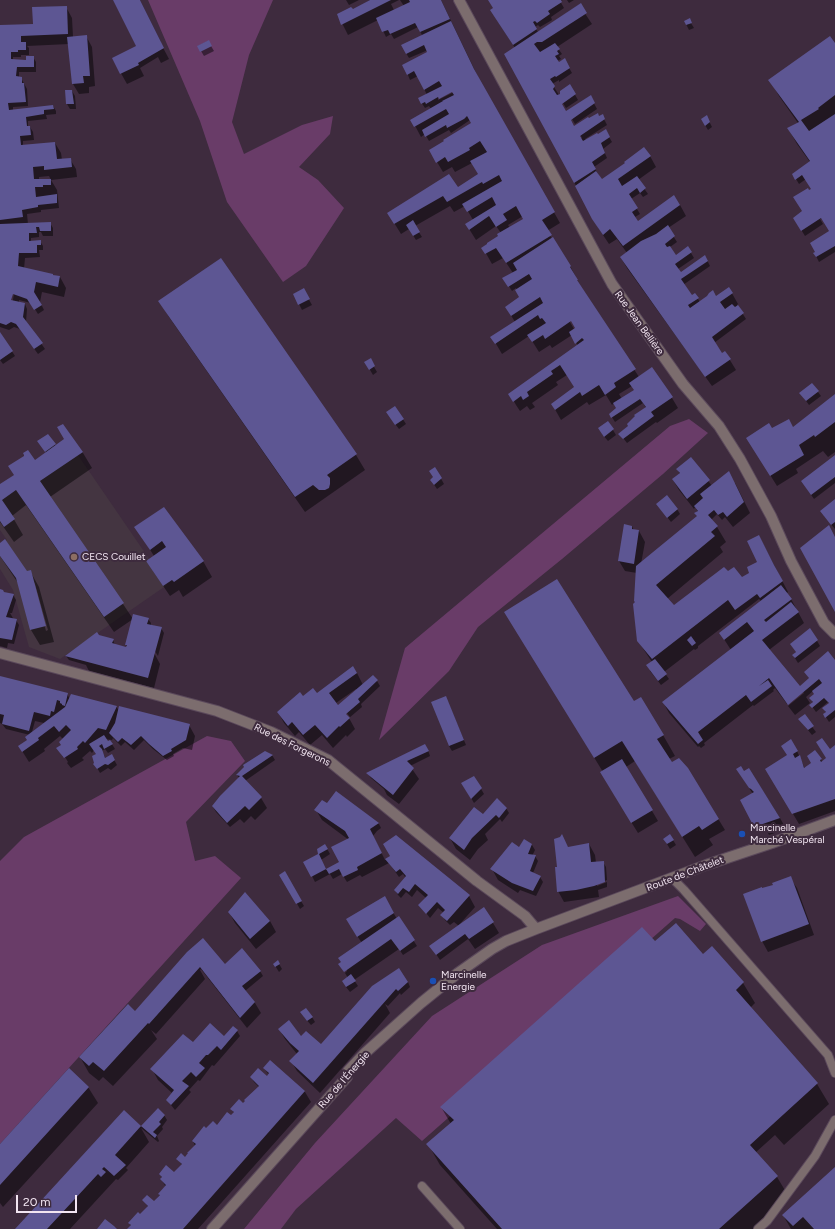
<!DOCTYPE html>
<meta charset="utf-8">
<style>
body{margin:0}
#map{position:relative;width:835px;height:1229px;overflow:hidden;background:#3e2b3e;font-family:Figtree,sans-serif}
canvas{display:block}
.scale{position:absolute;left:16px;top:1195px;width:61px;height:18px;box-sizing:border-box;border:2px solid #f2e5f1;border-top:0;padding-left:5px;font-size:12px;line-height:14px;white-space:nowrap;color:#f2e5f1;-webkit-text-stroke:3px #3e2b3e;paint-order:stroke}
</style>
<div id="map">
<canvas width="835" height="1229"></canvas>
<div class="scale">20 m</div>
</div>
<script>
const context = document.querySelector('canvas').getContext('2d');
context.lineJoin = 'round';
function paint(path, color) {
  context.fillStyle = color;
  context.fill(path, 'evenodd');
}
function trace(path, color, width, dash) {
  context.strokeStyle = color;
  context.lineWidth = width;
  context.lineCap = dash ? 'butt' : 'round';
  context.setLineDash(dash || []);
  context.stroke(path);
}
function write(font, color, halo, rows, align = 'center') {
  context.font = font + ' Figtree,sans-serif';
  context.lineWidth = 4;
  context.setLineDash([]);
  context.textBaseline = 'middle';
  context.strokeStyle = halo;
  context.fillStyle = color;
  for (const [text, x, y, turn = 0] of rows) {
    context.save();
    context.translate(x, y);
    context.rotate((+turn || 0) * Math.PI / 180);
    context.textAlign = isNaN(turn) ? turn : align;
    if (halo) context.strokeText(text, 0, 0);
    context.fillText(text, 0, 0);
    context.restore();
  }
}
paint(new Path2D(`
 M67 439 167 585 60 659 29 647 13 590 0 569V545L7 540 0 530V485Z`), '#443541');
paint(new Path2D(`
 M148 0H273L249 55 232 122 244 154 302 125 333 116 330 134 299 167 318 180 344 208 306 266 283 282 227 202 200 121Z
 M689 419 708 433 663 474 562 559 478 627 449 671 379 740 405 648 670 426Z
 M207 736 231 741 245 761 186 822 195 861 215 856 241 878 0 1144V861L24 837Z
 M678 896 706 924 700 931 680 919 675 918 422 1141 396 1118 296 1209 281 1229H244L315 1143 432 1016 542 945Z`), '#693c68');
paint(new Path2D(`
 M114 0H140L161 42H160L169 59 161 63 158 57 140 68 144 76 127 84 113 59 137 47Z
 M346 0H359L349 5Z
 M370 0H399L391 4 394 10 404 6 400 0H441L480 81 560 223 547 231 570 266 576 277 575 278 639 377 651 368 672 398 678 408 657 423 656 422 627 443 620 434 629 427 646 408 643 403 615 422 610 414 617 408 614 403 612 405 606 395 589 405 587 402 561 420 552 404 575 388 567 375 556 382 558 385 532 403 535 407 530 410 527 406 520 411 516 405 510 394 578 346 572 335 552 348 550 345 539 352 529 336 502 354 492 337 515 322 506 307 521 298 516 288 512 291 507 283 513 273 503 258 492 264 483 248 499 236 501 233 496 226 476 240 466 224 473 220 465 206 454 212 450 206 415 226 422 237 416 240 409 229 401 234 388 213 458 188 479 175 472 163 455 172 452 167 443 172 437 162 472 123 470 120 451 133 449 130 429 141 425 134 421 137 412 120 431 109 429 106 425 108 419 99 427 95 418 76 410 80 404 65 429 52 428 50 409 58 406 53 422 35 418 27 394 39 391 34 386 37 378 20 348 35 338 15 352 11ZM455 89 456 91 438 100V98ZM523 216 525 219 510 228 508 225ZM569 316 576 329H574L567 317ZM632 386 635 390 622 399 619 394Z
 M489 0H563L560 1 564 8 551 17 552 20 540 27 538 25 535 27 538 32 580 4 586 15 592 24 557 47 562 54 559 56 561 59 557 61 558 63 564 59 572 73 559 82V80L552 84 559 95 570 86 578 100 566 108 560 98 558 100 580 139 582 138 576 126 602 116 605 121 607 125 585 139 586 140 598 136 605 130 612 142 603 149 607 158 594 167 602 181 650 156 656 167 638 180 648 194 643 197 640 193 631 199 640 214 635 217 638 222 680 205 686 216 668 228 677 242 670 247 676 256 688 248 694 258 678 269 681 273 705 256 710 266 683 285 692 296 698 299 700 302 716 298 729 288 738 304 737 305 746 319 714 343 722 354 725 352 736 370 712 386 627 268 621 258 627 253 617 239 609 244 599 229 506 54 515 48 497 20 494 8Z
 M567 0H574L569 3Z
 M66 7 72 18 73 37 86 36 92 47 95 86 89 87V93L79 94 73 84 69 44 27 46 29 48V55H21V57H13V60L27 61 33 57 36 62V72H19V77L21 78 27 89 28 106 13 107V111L53 106 56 111V114L46 115 47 119 28 121V127H30L33 132 34 140 23 141V146L55 143 61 153 62 160 70 159 76 169 77 177 51 180 57 190 59 208 41 210V212L27 214 28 224 50 223 53 228V236H43L41 232H39V237L31 238V241H40L43 246V250H39L40 257 25 258 24 269 60 277 66 288 64 297 42 292 40 302 44 310 38 314 31 303 19 300V303L25 304 27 309 26 322 45 349 38 354 20 329 14 327 9 330 0 327V26L34 25ZM49 176 51 180H39V177ZM12 292 14 294 12 305H10Z
 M689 20 694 28 689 30 685 22Z
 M208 41 214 51 204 56 198 46Z
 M835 45V252L819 262 815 254 831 231 822 218 820 219 823 224 805 236 797 223 803 212 809 191 812 189 806 179 799 184 793 174 810 162 797 144 788 128 798 123 779 96 770 80Z
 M66 91H72L75 96 76 109H70L67 104Z
 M590 96 597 109 575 124 568 112Z
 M709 121 712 127 708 130 705 125Z
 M220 259 356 455 365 470 305 512 169 317 160 301Z
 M303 289 312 305 302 310 294 294Z
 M0 333 15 356 3 364 0 360Z
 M370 360 377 372 373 375 366 363Z
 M818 392 821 396 809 405 804 398Z
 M835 395V452L828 457 823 451 796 469 798 473 777 486 754 449 778 440Z
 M395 407 406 424 399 429 390 417Z
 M608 422 616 435 608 441 602 434Z
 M63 425 83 453 92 468 50 497 123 604 133 619 114 632 26 505 12 516 23 535 14 542 0 522V485L46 453 42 446 48 435 56 446 66 440Z
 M835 456V483L814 499 805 486Z
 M691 458 712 486 735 483 750 513 733 527 725 517 722 520 717 514 711 520 717 527 726 542 720 547 723 552 667 599 673 607 728 572 742 579 751 573 758 563 759 536 788 592 786 594 791 599 804 623 769 650 802 691 810 679 805 672 835 661V717L829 722 824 714 826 713 824 708 829 704 828 702 816 712 811 705 813 703 811 698 815 695 813 691 806 697 810 703 795 715 788 706 804 693 803 692 787 704 775 688 773 690 774 691 754 706 753 705 704 743 705 745 701 748 699 746 698 747 669 713 663 702 731 650 720 633 762 602 759 599 698 646V648L695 650 694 649 664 672 669 679 661 685 650 671 652 662 638 641 636 603 637 573 625 571 619 561 632 526 634 531H639L645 542 641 564 698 517V512L695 507 694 509 679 490 673 480 680 474 677 469Z
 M435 468 444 484 437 489 431 480 434 477Z
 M835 500V529L824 516Z
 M657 504 677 509 680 514 671 522Z
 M136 527 203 561 212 577 183 597 179 590 170 596 153 571 154 556Z
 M0 544 26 572 30 571 39 587 54 642 40 645 31 630 18 583 0 556ZM33 581 35 584 48 630 46 631Z
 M0 590 4 593 13 595 16 600 12 613H10L14 620H16L19 625 14 644 8 643 7 648 0 646Z
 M505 612 634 703 663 735 675 756 669 759 672 763 687 768 725 830 709 839 713 845 695 857 635 761 626 767 658 821 638 833 607 783 603 772Z
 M148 619 151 623V625L161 628 164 633 158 656 153 648 152 649 160 664 154 688 89 671 86 665 69 660 66 656 99 636 113 640 115 645 128 648 126 645Z
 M810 629 820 646 798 663 793 655 796 652Z
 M357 673 363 685 377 681 380 686 361 704 362 707 349 718 355 729 347 737 346 735 333 748 322 735 310 745 299 732 295 736 284 723 278 712 303 697 317 695ZM356 689 357 690 343 708 350 717 349 718 336 703Z
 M0 677 67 694 70 699 116 706 119 711 189 725 195 736 192 750 183 748 173 754 174 756 167 760 153 749 144 740 134 750 125 742 121 746 113 738 112 740 105 739 107 742 110 741 115 749 108 753 105 749 102 751 106 759 112 756 117 765 111 770 108 768 100 773 95 764 97 754 94 750 92 753 90 751 82 758 84 760 71 768 67 763 68 762 65 757H63L58 748 62 745 63 739 60 736 44 749 45 751 29 762 19 746 28 740 30 735 6 729 2 724 0 723ZM35 721 44 723 32 732Z
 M448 702 466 745 452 751 449 746Z
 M804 716 816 732 812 735 803 724Z
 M835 747V811L799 824 767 770 797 751 805 769 821 759 822 762 827 759 830 751Z
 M428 750 430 756 410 766 419 779 399 804 387 795 384 789 371 778 368 774Z
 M272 755 275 760 245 781 261 798 267 808 255 820 251 816 244 823 240 819 230 827 216 812 213 807 239 778 237 775 245 767Z
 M749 769 780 818 786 829 769 835 766 829 758 831 741 801 753 794 740 774Z
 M474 777 484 794 474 803 463 784Z
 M327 805 372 819 379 824 381 828 377 831 373 836 385 860 391 856 436 869 469 896 475 907 459 925 493 923 499 933 475 949 468 939 440 960 434 951 459 926 454 922 450 925 445 920 442 915 444 913 438 908 430 918 420 905 426 898 417 890 412 897 406 892 401 898 398 895 395 890 406 878 403 874 399 877 389 863 362 877 360 875 347 882 342 874 333 879 330 874 315 882 305 862 319 855 318 849 325 845 330 854 321 860 326 870 340 863 349 840 322 820 316 810Z
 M506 808 509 813 502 822 500 819 485 834 488 840 478 849 470 860 456 849 450 838 483 816Z
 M670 835 676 845 670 849 664 839Z
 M562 836 568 848 589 844 595 855 596 863 603 862 606 867 607 880 597 884V886L607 882V887L598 890 599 897 564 902 558 891V868Z
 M524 840 532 845 535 850 532 856H535L538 861 533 873 540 877 543 882 536 896 520 890 518 893 498 880 492 869 519 848Z
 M284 873 304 906 300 909 281 875Z
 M790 878 797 888 814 935 768 952 762 941Z
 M384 897 397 919 406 929 417 946 403 955 399 949 354 980 358 986 350 992 346 987 348 978 345 973 347 971V969L362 943 353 930Z
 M229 912 270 921 276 932 256 949 235 923Z
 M655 942 703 955 743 983 755 1003 750 1008 817 1084 829 1104 784 1145 775 1135 755 1153 777 1177 789 1197 754 1229H497L440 1165 428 1144 451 1124 441 1107Z
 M188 953 224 965 260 971 263 976 245 991 255 1003 261 1013 247 1028 201 969 200 970 205 979 156 1034 151 1030 157 1039 113 1086 103 1077 99 1081 89 1073 80 1057 138 1015Z
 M278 962 282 969 279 972 274 964Z
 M408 982 410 987 401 995 400 993 388 1006 385 1004 390 1013 320 1093 297 1071 291 1061 297 1054 285 1039 279 1029 321 1046 371 989Z
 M304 1017H312L315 1022 311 1025Z
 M237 1031 240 1036 214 1066 212 1065 200 1081 198 1080 189 1090 191 1092 175 1110 167 1100 172 1093 158 1080 152 1069 193 1044 224 1037Z
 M264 1068 283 1073 305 1092 311 1102 198 1229H129L131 1226 129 1223 140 1216 148 1207 144 1200 154 1202 166 1187 161 1179 162 1178 160 1174 174 1173 182 1165 178 1159 185 1158 195 1146 193 1141 206 1130 217 1126 231 1117 234 1113 232 1109 243 1105 259 1087 254 1082 251 1077H267L269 1075Z
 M88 1087 98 1103 3 1207 0 1203V1146Z
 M158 1109 164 1115 167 1120 162 1127 163 1129 157 1136 159 1141 158 1142 141 1128 149 1142 126 1168 128 1170 118 1180 116 1179 70 1229H16L124 1111 141 1127Z
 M835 1168V1229H791L783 1215Z`), '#0007');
paint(new Path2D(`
 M113 0H140L164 48 138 63 139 65 120 74 112 58 136 46Z
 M370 0H391L341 25 337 14 351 7 353 9Z
 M409 0H441L450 19 420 32 415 23 390 34 388 30 382 32 376 18 410 2Z
 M488 0H561L562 2 548 11 550 14 537 23 535 21 533 22 537 29 513 45 490 10 493 8Z
 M581 3 587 13 542 42H537L534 44 540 52 555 43 560 49 557 51 559 54 555 56 559 62 565 58 570 68 556 77 555 76 550 79 555 86 553 89 557 95 560 94V91L570 84 576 94 562 104 566 111 591 95 595 103 571 120 574 126 588 117 589 118 598 113 599 116 603 114 605 119 580 136 583 141 597 133 598 134 606 129 610 137 601 143 605 153 592 162 596 169 574 183 504 54Z
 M67 6 68 34 21 36V42H26V50H18V52H11V59L26 60V56H34V67H17L16 76 22 77V83H24L26 102 8 103 9 110 53 105 54 109 44 110V114L26 117 27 126H30L31 135 20 136 21 145 55 142 57 159 71 158 72 167 44 170V166L33 167 34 179H51V185H43V187H35L36 197 57 194V203L38 205V207L22 210 23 217 0 220V25L33 24 32 7Z
 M690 18 692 23 686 25 684 21Z
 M451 21 474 69 555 212 542 220 552 235 506 263 496 248 485 254 481 248 487 244V243L498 236 497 234 523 219 516 206 503 214 507 220 496 227 489 216 469 230 465 224 496 205 492 197 467 212 462 204 502 181 499 175 483 184 482 182 447 202 443 196 394 224 387 213 449 174 458 187 478 174 470 161 487 152 480 141 469 148 470 150 448 162 445 157 436 163 429 150 444 141 443 140 471 123 467 116 464 119 447 128 446 125 425 137 422 130 449 114 446 109 414 127 410 120 443 101H442L454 95 452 92 439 99 438 97 426 104 425 102 421 104 418 98 442 86 439 81 424 90 414 71 407 75 402 65 427 52 424 45 406 54 401 45Z
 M87 35 90 76H83L84 83 72 84 67 37Z
 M830 36 835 43V95L818 108 819 109 801 120 809 131 835 114V246L816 257 813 253 815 252 810 243 829 231 821 218 801 231 793 218 802 211 793 197 808 188 809 190 811 189 802 175 795 180 792 174 810 161 787 128 799 122 768 80Z
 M209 40 212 46 200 52 197 46Z
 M65 90H72L74 104H66Z
 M707 115 710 122 705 126 701 119Z
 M644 147 651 156 618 179 622 186 637 176 646 188 640 193 637 188 629 194 638 208 632 212 638 221 674 195 680 205 623 246 610 229 603 235 592 219 575 186 596 171 602 179 625 163 624 162Z
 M413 220 420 232 413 236 406 225Z
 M51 222V231H40L39 227H36L37 233H29V241L41 240V245H37V253H19L18 266 53 274V275L60 276 58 287 36 282 34 292 42 305 34 310 27 299 13 294 11 300 25 303 23 317 43 343 34 349 16 324 11 322 6 325 0 323V224Z
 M668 225 675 236 665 244 667 247 670 246 676 255 688 246 692 252 675 264 681 272 705 255 708 261 681 279 692 295 695 293 699 298 688 305 690 308 707 296 709 293 713 290 716 296 729 287 733 293 720 302 725 309 732 304 735 307 738 305 744 313 712 337 722 353 725 351 731 359 705 377 620 257 641 241 656 234Z
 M553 237 571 266 570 267 578 280H577L636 369 614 383 616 387 605 395 599 385 582 396 580 392 555 410 551 404 574 387 560 365 551 371 553 374 527 392 529 396 523 400 521 396 513 402 508 394 584 340 582 338 575 344 569 332 575 328 571 321 545 339 543 335 532 342 527 335 546 323 542 318 540 319 538 315 495 344 490 337 543 303 540 297 511 316 505 307 519 297 515 290 532 279 529 274 508 287 502 278 517 270 513 263Z
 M221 258 357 454 327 475 330 478V484L329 488 325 490H319L313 485 295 497 158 301Z
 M304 288 310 299 298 305 293 294Z
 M0 332 13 351 0 360Z
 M371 358 375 366 369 370 364 362Z
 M652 367 673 397 651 412 654 416 623 439 618 434 628 426 627 424 635 416 634 415 646 407 640 399 611 418 609 414 616 408 613 403 634 390 629 383Z
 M812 383 819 391 806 401 799 393Z
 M835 394V422L815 437 814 435 799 445 804 455 770 476 746 438 769 423 772 428 789 419 793 427Z
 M395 406 404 419 395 425 386 412Z
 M608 421 614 429 604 437 598 428Z
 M63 424 83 452 40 481 124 603 104 617 16 490 2 500 15 519 4 527 0 521V484L14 475 8 466 24 456V455L23 453 28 450 35 460 64 439 57 427Z
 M48 434 56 444 45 452 37 441Z
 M835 455V477L811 495 801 481Z
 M691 457 710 480 687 499 672 479 680 473 676 469Z
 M435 467 442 478 434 485 430 480 433 477 429 471Z
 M729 471 744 502 727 517 723 512 718 515 714 510 708 515 718 526 711 532 715 536 656 585 674 605 724 567 728 571 734 567 742 577 749 573 747 567 757 562 747 541 759 535 774 565 783 581 760 598 757 594 735 610 728 600 652 659 637 641 633 604 635 602 634 601 636 566 697 516 694 513 698 511 694 506 703 498 700 494Z
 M667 495 678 509 667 518 656 504Z
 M835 499V522L831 525 820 511Z
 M164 507 204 561 174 582 172 580 163 586 146 561 166 547 162 541 150 550 134 527Z
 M624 524 632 526V529L639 530 634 564 618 561Z
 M829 525 835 537V612L800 548Z
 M5 539 27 571 31 570 46 626 30 630 16 578 0 556V543Z
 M557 579 634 701 641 697 664 735 657 739 672 762 679 758 688 768 719 819 702 830 699 826 682 837 622 741 594 758 504 612Z
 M781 585 792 599 764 620 766 622 791 602 799 612 762 640 800 686 809 678 804 672 828 651 835 660V710L825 718 823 714 826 712 822 708 829 703 824 698 812 708 809 705 813 702 809 698 814 694 812 691 822 683 819 679 788 705 769 678 759 686 768 680 772 686 751 702 746 695 698 732 703 740 698 744 662 702 754 631 747 622 724 640 719 633Z
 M0 589 3 590 4 592 14 594 6 617 17 619 12 640 0 638Z
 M133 614 149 618 147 624 162 627 148 678 65 656 97 632 99 635 114 639 112 643 126 647 127 645H125Z
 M810 628 818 640 795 658 792 655 796 652 790 644Z
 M691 636 696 643 692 646 687 640Z
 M655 659 667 674 658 681 646 665Z
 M353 666 357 673 329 693 338 705 373 675 378 680 358 699 360 702 346 714 350 718 340 727 339 726 327 738 315 725 303 735 292 722 288 726 277 712 300 692 303 696 313 688 317 693Z
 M0 676 68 693 65 706 62 705V704L60 703V701L57 700 54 712 51 711 50 716 34 712 29 731 2 724 4 715 0 714Z
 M71 694 117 706 106 730 98 728 85 743 83 741 77 747 78 749 64 758 56 748 61 745 59 742 71 730 66 725 59 732 54 726 38 738 39 740 22 752 18 746 27 740 25 737 65 707Z
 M446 696 464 740 449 746 431 702Z
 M119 706 190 724 186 740 171 749 172 751 163 756 149 744 141 736 131 745 122 738 118 742 109 733 115 723Z
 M805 714 814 726 808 730 798 719Z
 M104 735 108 741 110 740 113 744 104 749 102 744 99 746 102 749 105 758 112 754 115 760 108 765 105 764 97 769 93 764 94 763 92 756 96 754 89 744Z
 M822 738 830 749 835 745V799L792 814 765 769 787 755 781 746 791 739 798 751 793 754 795 758 800 755 804 768 811 763 807 756 815 750 822 759 820 760 821 762 826 758 816 742Z
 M425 744 429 751 407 761 414 768 393 795 366 773Z
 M265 751 273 755 242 776 262 797 249 810 245 806 227 823 212 806 220 796 240 776 236 775 244 767 243 765Z
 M622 759 653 810 631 823 600 772Z
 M741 766 744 771 749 768 780 818 754 827 740 800 754 792 751 789 749 788 736 769Z
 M474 776 482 788 471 799 461 783Z
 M336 791 379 823 370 829 382 853 357 867 358 870 343 877 339 869 329 874 326 869 339 862 331 847 349 838 345 831 314 810 322 800 327 803Z
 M497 798 507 808 499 818 496 815 472 838 464 850 449 838 474 807 483 814Z
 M562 834 568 847 589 843 591 862 604 861 605 882 594 886 576 890 557 892 555 867H557L554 839 560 837Z
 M670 834 674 840 667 844 663 839Z
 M396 835 470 895 447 921 440 915 445 910 437 902 426 914 418 905 428 895 415 884 409 892 403 888 398 894 394 890 406 876 400 869 396 872 385 859 390 856 383 844Z
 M524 839 532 844 528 854 536 855 530 871 541 876 533 891 512 883 490 869 512 842 519 847Z
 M325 844 328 849 319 854 326 869 311 877 303 862 318 854 317 849Z
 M285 871 302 901 296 904 279 875Z
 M791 876 809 924 761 942 743 894 762 887V888L773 885 772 883Z
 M245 892 270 921 250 939 228 912Z
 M385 896 394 913 357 937 346 919Z
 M484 907 494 922 469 939 465 934 436 955 429 946Z
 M399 916 415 940 400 951 391 939 344 972 338 964 341 962 338 958Z
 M676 923 703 954 712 946 744 982 736 990 818 1083 750 1145 778 1176 719 1229H502L426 1144 454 1120 440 1107 642 927 655 941Z
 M203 938 225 964 242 948 261 971 242 986 255 1002 240 1018 200 967 149 1024 148 1023 104 1071 93 1062 89 1066 79 1057 128 1004 135 1011 187 952Z
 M278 960 280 964 275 967 273 964Z
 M399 968 408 982 398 991 396 989 313 1083 289 1061 299 1051 290 1043 278 1029 289 1020 301 1036 306 1031 321 1044 372 986Z
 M351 974 356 981 346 987 342 981Z
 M306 1008 313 1017 307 1021 300 1012Z
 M210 1023 224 1036 233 1026 238 1030 221 1050 217 1046 208 1055H206L199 1063 205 1068 196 1077 191 1072 182 1081 189 1086 171 1105 166 1100 174 1090 150 1069 183 1034 193 1042Z
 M270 1060 305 1091 183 1229H127L131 1225 128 1223 138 1212 140 1214 148 1206 142 1200 147 1195 154 1201 160 1195 158 1194 166 1185 160 1179 162 1177 159 1174 166 1165 174 1172 182 1164 176 1159 181 1153 185 1157 188 1153H187L196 1144 192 1141 204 1126 206 1128 213 1121 217 1125 227 1112 231 1115 234 1112 230 1109 239 1099 243 1103 245 1101 244 1100 259 1086 250 1077 258 1068 267 1076 269 1073 263 1068Z
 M69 1068 89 1087 0 1185V1144Z
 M158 1108 165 1115 159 1122 161 1124 153 1132 157 1135 155 1138 141 1126Z
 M124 1110 141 1126 115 1155 126 1165 114 1176 104 1167 102 1169 106 1172 101 1177 98 1174 47 1229H15Z
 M835 1167V1229H814L803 1217 793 1226 782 1215Z
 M105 1219 114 1226 117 1229H97Z`), '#5d5693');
const service = new Path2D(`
 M672 878 684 890 828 1055 835 1073
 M422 1186 460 1229
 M758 1229 767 1221 815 1156 835 1120`);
const minor = new Path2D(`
 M459 0 612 284 683 384 719 426 740 459 771 516 791 561 824 623 835 634
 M0 653 217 711 271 732 328 760 477 881 525 916 536 929
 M212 1229 347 1077 348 1071 365 1053 421 1003 458 973 492 949 506 941 536 929 706 865 772 843 835 820`);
trace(service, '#5b495b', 10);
trace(minor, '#5b495b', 12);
trace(service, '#7c6d6e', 8);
trace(minor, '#7c6d6e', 10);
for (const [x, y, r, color] of [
 [74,557,4,"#8d6e63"],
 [742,834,4,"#1a4fb4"],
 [433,981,4,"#1a4fb4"]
]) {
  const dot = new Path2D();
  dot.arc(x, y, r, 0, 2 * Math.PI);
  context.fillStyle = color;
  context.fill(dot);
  trace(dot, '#3e2b3e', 1.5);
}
write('10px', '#f2e5f1', '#3e2b3e', [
 ["Rue Jean Bellière",639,323,54],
 ["Rue des Forgerons",292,745,26],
 ["Route de Châtelet",685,874,-21],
 ["Rue de l'Énergie",344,1080,-49]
]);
write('10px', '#f2e5f1', '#3e2b3e', [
 ["CECS Couillet",82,557],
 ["Marcinelle",750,828],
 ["Marché Vespéral",750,840],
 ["Marcinelle",441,975],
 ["Energie",441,987]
], 'left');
</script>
